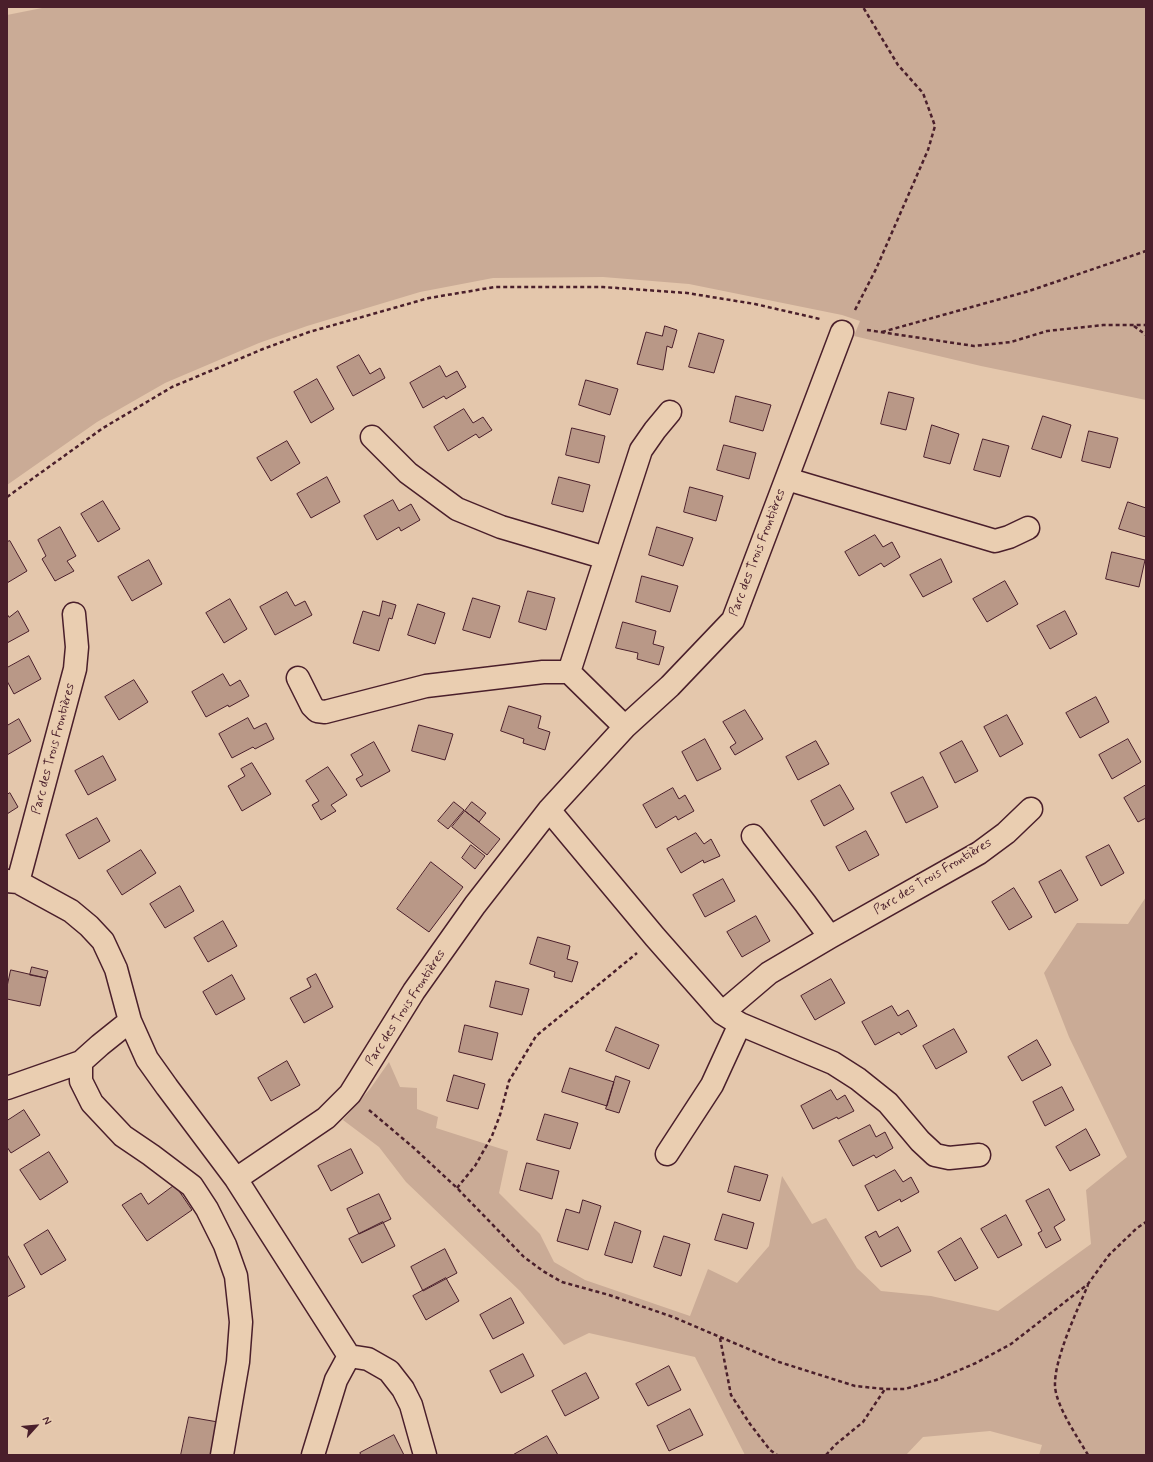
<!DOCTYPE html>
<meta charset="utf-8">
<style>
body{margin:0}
#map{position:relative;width:1153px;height:1462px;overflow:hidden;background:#e4c7ac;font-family:Mynerve,sans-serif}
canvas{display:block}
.frame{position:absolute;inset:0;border:8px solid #4a1f2b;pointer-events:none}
.north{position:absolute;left:16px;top:1406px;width:40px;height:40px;-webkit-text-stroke:3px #eaceb1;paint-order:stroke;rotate:63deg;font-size:11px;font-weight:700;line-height:16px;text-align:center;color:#4a1f2b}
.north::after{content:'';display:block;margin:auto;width:14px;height:18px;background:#4a1f2b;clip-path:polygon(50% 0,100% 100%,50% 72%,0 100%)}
</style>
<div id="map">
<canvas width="1153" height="1462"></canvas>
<div class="frame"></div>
<div class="north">N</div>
</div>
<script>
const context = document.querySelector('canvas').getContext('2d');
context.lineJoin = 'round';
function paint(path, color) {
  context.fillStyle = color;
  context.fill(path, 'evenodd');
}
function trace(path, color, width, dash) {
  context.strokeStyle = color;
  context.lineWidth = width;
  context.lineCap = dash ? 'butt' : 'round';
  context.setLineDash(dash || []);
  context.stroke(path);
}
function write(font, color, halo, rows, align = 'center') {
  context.font = font + ' Mynerve,sans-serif';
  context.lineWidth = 4;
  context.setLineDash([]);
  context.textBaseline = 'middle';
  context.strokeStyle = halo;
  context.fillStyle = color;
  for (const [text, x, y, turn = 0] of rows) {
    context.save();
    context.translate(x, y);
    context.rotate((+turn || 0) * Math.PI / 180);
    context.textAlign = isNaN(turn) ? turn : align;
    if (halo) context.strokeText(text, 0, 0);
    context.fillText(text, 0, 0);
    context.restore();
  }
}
paint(new Path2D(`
 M47 7H1146V400L981 366 854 336 860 321 842 315 689 284 603 277 493 278 420 292 307 326 259 343 165 383 97 422 7 485V15Z
 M1146 897V1455H1039L1042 1445 990 1431 923 1437 906 1455H745L695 1357 589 1333 564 1345 520 1291 406 1182 379 1147 343 1120 370 1089 389 1062 400 1087 417 1088V1109L438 1117 436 1128 508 1151 499 1193 540 1234 554 1262 585 1280 690 1316 708 1269 737 1283 769 1246 782 1176 812 1224 826 1218 857 1268 881 1291 931 1296 998 1311 1091 1244 1086 1190 1127 1157 1069 1037 1044 973 1077 923 1128 924Z`), '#caab96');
const building = new Path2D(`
 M665 326 677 330 672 348 667 346 663 370 637 364 646 332 662 336Z
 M699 333 724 340 714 373 689 367Z
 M359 355 370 374 380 368 385 378 353 396 337 367Z
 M440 366 446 377 457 371 466 387 446 399 444 396 423 408 410 383Z
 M317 379 334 409 311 423 294 392Z
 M586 380 618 389 610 415 579 405Z
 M889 392 914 398 906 430 881 424Z
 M736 396 771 405 763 431 730 422Z
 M464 409 473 423 483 417 492 430 479 438 476 434 448 451 434 427Z
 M1043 416 1071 425 1061 458 1032 449Z
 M932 425 959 434 950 464 924 457Z
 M572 428 605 436 599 463 566 455Z
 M1089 431 1118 438 1110 468 1082 461Z
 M983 439 1009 446 1000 477 974 470Z
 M287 441 300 463 271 481 257 458Z
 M724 445 756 453 749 479 717 470Z
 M327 477 340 502 311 518 297 494Z
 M559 477 590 485 583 512 552 504Z
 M690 487 723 496 716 521 684 512Z
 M393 500 399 511 411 504 420 520 401 531 399 527 377 540 364 516Z
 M103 501 120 529 98 542 81 514Z
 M1128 502 1146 508V537L1119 529Z
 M60 527 76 556 67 561 74 571 55 581 42 559 46 556 38 540Z
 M657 527 693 538 683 566 649 555Z
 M875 535 883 547 892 542 900 557 884 567 881 563 859 576 845 552Z
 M10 541 27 571 7 583V542Z
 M1112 552 1145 560 1139 587 1106 579Z
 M941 559 952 582 923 597 910 575Z
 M149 560 162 584 132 601 118 577Z
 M642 576 678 586 670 612 636 602Z
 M1005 581 1018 604 987 622 973 599Z
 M528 591 555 598 546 630 519 622Z
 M287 592 295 606 305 601 312 615 275 635 260 607Z
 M473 598 500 606 490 638 463 630Z
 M230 599 247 629 224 643 206 613Z
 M383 601 396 605 392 619 389 618 379 651 353 643 363 611 379 616Z
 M418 604 445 613 435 644 408 635Z
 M18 611 29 631 7 643V614L9 617Z
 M1065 611 1077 634 1050 649 1037 626Z
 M623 622 656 631 653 644 664 647 659 665 637 659 638 653 616 648Z
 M29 656 41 679 14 694 7 681V668Z
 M223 674 230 686 240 680 249 696 229 707 228 705 206 717 192 692Z
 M134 680 148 702 119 720 105 697Z
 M1096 697 1109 722 1080 738 1066 713Z
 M509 706 541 716 538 728 550 732 545 750 523 743 524 739 501 731Z
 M745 710 763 739 735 755 730 747 736 743 723 722Z
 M1007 715 1023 744 1000 757 984 727Z
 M248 718 254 729 266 723 274 739 255 749 253 747 232 758 219 734Z
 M19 719 31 741 7 755V726Z
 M419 725 453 734 445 760 412 751Z
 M705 739 721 769 697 781 682 752Z
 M1128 739 1141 762 1112 779 1099 755Z
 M816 741 829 764 798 780 786 757Z
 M962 741 978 771 955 783 940 753Z
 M374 742 390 771 361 787 356 779 363 775 351 755Z
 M103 756 116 780 88 795 75 771Z
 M252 763 271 794 242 811 228 786 245 776 241 769Z
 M328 767 347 795 331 805 336 811 321 820 312 805 319 801 306 781Z
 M923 777 938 807 906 823 891 793Z
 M840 785 854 809 824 826 811 801Z
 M1146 785V818L1138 822 1124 798Z
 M673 788 679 799 685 795 694 811 678 820 676 816 656 828 643 805Z
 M10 793 18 807 7 814V795Z
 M454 802 464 810 448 829 438 821Z
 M472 802 486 813 479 822 465 811Z
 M465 811 500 839 487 855 452 827Z
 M97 818 110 841 79 859 66 835Z
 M866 831 879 855 849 871 836 847Z
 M696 833 704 844 711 839 720 856 704 863 703 860 681 873 667 849Z
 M471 845 485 856 475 869 462 858Z
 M1109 845 1124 873 1101 886 1086 857Z
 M141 850 156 873 122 895 107 871Z
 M431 862 463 887 429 932 397 909Z
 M1061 870 1078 900 1055 913 1039 882Z
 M723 879 735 901 705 917 693 895Z
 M180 886 194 911 165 928 150 904Z
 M1014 888 1032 917 1009 930 992 902Z
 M756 916 770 941 742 957 727 932Z
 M223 921 237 946 208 962 194 938Z
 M538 937 570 946 567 959 578 962 572 982 554 977 555 972 530 964Z
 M32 967 48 971 46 978 30 975Z
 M11 970 46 978 40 1006 7 999V987Z
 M316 974 333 1007 304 1023 290 998 311 987 307 979Z
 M232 975 245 999 216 1015 203 992Z
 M831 979 845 1003 815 1020 801 996Z
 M496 981 529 989 522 1015 490 1007Z
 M892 1006 898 1016 908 1010 917 1026 901 1035 899 1032 875 1045 862 1022Z
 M465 1025 498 1033 492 1060 459 1052Z
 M616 1027 659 1045 649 1069 606 1051Z
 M954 1029 967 1052 936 1069 923 1046Z
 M1037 1040 1051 1065 1022 1081 1008 1057Z
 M287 1061 300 1085 271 1101 258 1078Z
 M570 1068 614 1082 607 1106 562 1092Z
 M454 1075 485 1084 478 1109 447 1101Z
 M616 1076 630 1081 619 1113 606 1109Z
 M1062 1087 1074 1110 1045 1126 1033 1102Z
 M831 1090 837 1100 845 1095 854 1111 838 1119 837 1117 813 1129 801 1106Z
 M24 1110 40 1135 11 1153 7 1147V1121Z
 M545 1114 578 1123 570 1149 537 1140Z
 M870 1125 876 1137 885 1132 893 1148 876 1158 874 1155 853 1166 839 1141Z
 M1086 1129 1100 1155 1070 1171 1056 1147Z
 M351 1149 363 1173 331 1191 318 1166Z
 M49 1152 68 1182 40 1200 20 1170Z
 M527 1163 559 1171 552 1199 520 1190Z
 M735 1166 768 1175 760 1201 728 1192Z
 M895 1170 903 1182 911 1177 919 1192 901 1202 900 1199 878 1211 865 1186Z
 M175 1185 192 1210 147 1241 122 1205 141 1193 148 1204Z
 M1049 1189 1065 1220 1054 1227 1061 1240 1046 1248 1038 1233 1042 1231 1026 1201Z
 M379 1194 391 1219 359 1234 347 1209Z
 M583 1200 601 1206 588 1250 557 1241 566 1209 579 1213Z
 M723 1214 754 1223 747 1249 715 1240Z
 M1006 1215 1022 1245 998 1258 981 1229Z
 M383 1222 395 1246 362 1263 349 1239Z
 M615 1222 641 1231 632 1263 605 1255Z
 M898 1227 911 1251 881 1267 865 1237 876 1231 879 1237Z
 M48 1230 66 1260 41 1275 24 1245Z
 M664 1236 690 1244 681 1276 654 1267Z
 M961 1238 978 1268 955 1281 938 1252Z
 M445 1249 457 1273 423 1291 411 1267Z
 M8 1256 25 1287 7 1297V1257Z
 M446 1278 459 1301 426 1320 413 1296Z
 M511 1298 524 1323 493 1339 480 1315Z
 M523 1354 534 1376 501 1393 490 1371Z
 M669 1366 681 1390 648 1406 636 1384Z
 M586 1373 599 1398 565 1416 552 1391Z
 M690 1409 703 1435 669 1451 657 1426Z
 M189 1417 218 1422 211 1455H181Z
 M394 1435 404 1455H361L360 1453Z
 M547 1436 558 1455H513Z`);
paint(building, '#b99887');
trace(building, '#4a1f2b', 1);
const street = new Path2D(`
 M372 437 408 473 457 509 501 527 606 558
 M787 479 995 541 1009 537 1028 528
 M298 678 312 706 317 711 325 712 426 686 543 672H569
 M625 727 569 672 641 450 655 430 670 412
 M549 810 655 937 722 1013 740 1024 833 1063 858 1079 888 1103 920 1141 935 1155 949 1158 979 1155
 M753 836 805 903 830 937
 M7 881 18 882 71 911 89 926 103 941 116 969 130 1021 147 1059 167 1087 236 1179 349 1356 336 1380 313 1455
 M18 882 75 669 77 647 74 614
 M722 1013 769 973 830 937 979 853 1006 833 1031 809
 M81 1062V1081L92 1103 123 1136 151 1155 192 1186 207 1209 225 1245 236 1276 241 1322 238 1362 222 1455
 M7 1088 81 1062 100 1045 130 1021
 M667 1154 712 1085 740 1024
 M236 1179 326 1118 350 1094 414 991 475 905 549 810 625 727 670 686 733 620 842 332
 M349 1356 368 1359 389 1371 403 1389 411 1405 425 1455`);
trace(street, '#4a1f2b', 25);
trace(new Path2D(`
 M855 310 876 269 928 150 935 126 923 93 898 65 863 7
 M1134 326 1146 335
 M867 330 974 346 1011 342 1047 331 1103 325H1146
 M882 332 1029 291 1146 251
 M7 497 103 428 172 387 263 349 309 332 429 298 495 287H603L687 293 755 304 820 319
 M369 1110 414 1148 457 1188 524 1257 543 1271 562 1282 609 1295 673 1317 779 1362 855 1386 885 1389H905L936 1380 976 1363 1011 1344 1088 1284 1109 1255 1137 1228 1146 1222
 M457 1188 475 1166 492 1136 500 1115 509 1081 536 1036 637 953
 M720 1338 731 1395 750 1424 770 1450 777 1455
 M826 1455 835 1445 863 1422 885 1389
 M1088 1455C1078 1438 1056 1406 1055 1386 1054 1359 1077 1311 1088 1285`), '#4a1f2b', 2.5, [4, 3]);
trace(street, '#eaceb1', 22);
write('13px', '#4a1f2b', '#eaceb1', [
 ["Parc des Trois Frontières",758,553,-69],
 ["Parc des Trois Frontières",54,749,-75],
 ["Parc des Trois Frontières",933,877,-31],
 ["Parc des Trois Frontières",406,1008,-57]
]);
</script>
